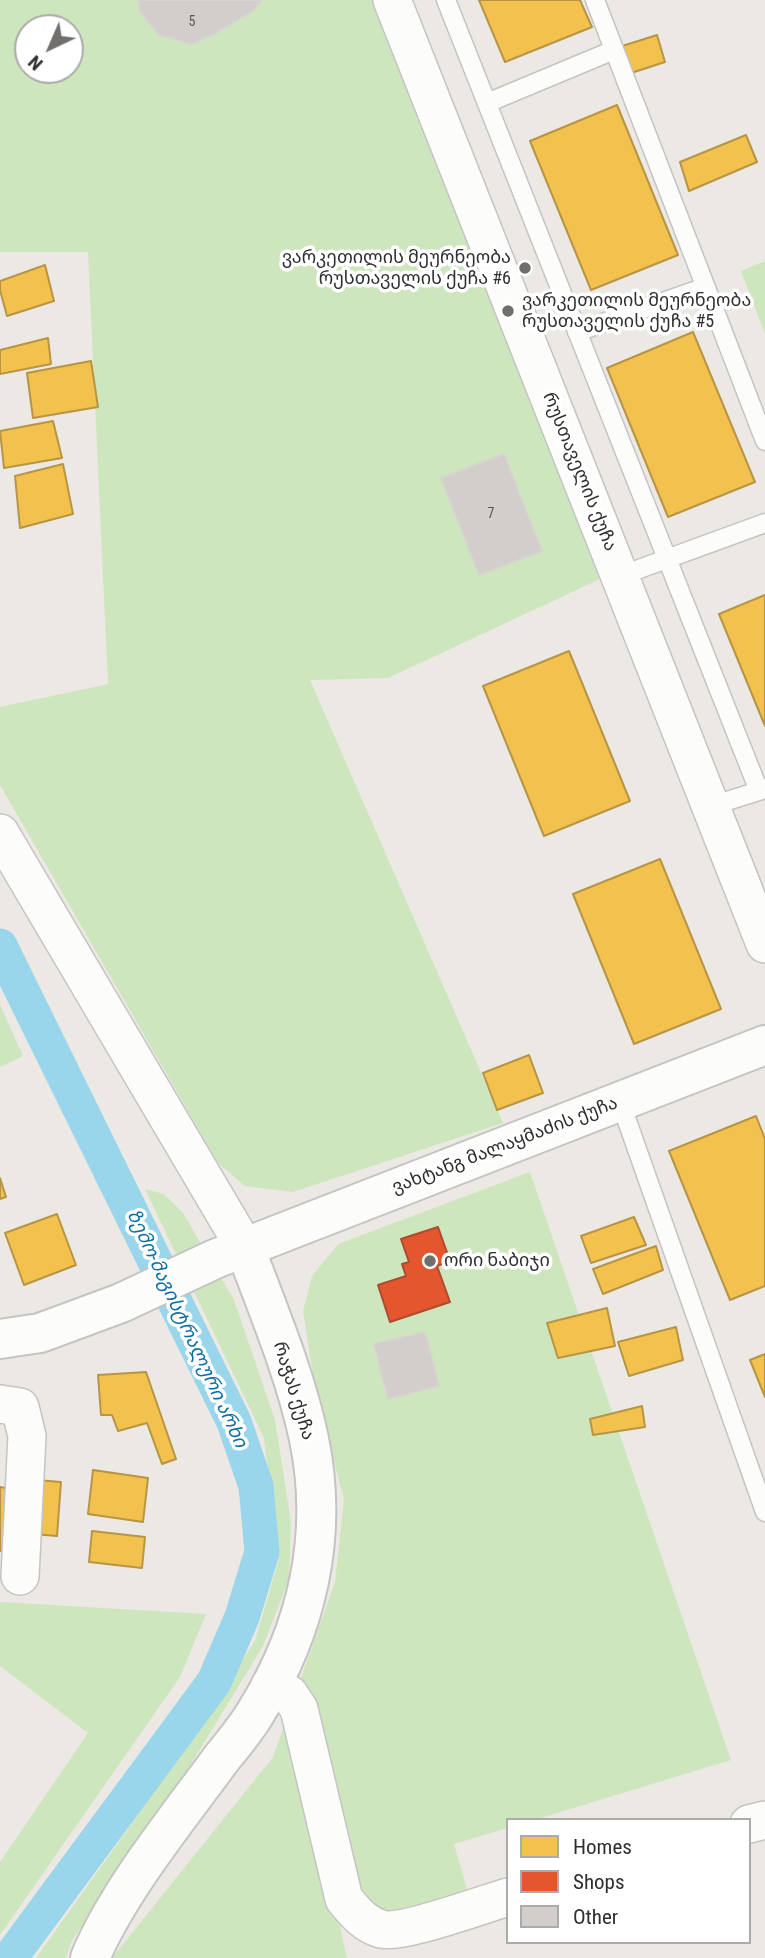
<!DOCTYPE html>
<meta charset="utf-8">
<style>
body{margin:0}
#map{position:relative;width:765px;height:1958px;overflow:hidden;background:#ece8e4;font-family:"Roboto Condensed",sans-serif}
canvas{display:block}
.legend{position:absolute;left:506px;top:1818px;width:245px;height:126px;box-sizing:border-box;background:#fff;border:2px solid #ababab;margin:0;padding:9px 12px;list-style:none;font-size:21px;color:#2e2e2e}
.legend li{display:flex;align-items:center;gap:14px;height:35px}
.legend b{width:35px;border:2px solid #ababab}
.north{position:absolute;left:14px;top:14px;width:70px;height:70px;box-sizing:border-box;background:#fff;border:2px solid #ababab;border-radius:50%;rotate:224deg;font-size:19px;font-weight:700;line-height:28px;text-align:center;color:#2e2e2e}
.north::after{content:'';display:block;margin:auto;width:24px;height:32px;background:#706f6e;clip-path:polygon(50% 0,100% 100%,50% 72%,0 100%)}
</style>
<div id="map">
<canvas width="765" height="1958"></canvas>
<ul class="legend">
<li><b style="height:19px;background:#f2c14e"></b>Homes</li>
<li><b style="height:19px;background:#e4572e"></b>Shops</li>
<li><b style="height:19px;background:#d1cecb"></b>Other</li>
</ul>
<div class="north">N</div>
</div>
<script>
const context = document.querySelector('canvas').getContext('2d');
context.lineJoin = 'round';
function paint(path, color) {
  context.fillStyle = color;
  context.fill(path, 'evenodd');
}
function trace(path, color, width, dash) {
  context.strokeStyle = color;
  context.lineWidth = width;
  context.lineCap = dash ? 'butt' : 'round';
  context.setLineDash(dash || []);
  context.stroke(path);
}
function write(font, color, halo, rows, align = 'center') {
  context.font = font + ' "Roboto Condensed","Noto Sans Georgian",sans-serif';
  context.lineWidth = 7;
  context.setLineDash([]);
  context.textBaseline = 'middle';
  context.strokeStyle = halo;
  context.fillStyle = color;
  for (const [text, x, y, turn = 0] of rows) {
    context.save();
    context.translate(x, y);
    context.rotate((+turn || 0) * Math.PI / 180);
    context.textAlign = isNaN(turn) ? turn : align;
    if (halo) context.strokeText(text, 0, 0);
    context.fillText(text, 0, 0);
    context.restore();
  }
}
paint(new Path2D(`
 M0 0H375L600 579 388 678 310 680 503 1123 293 1192 245 1186 218 1163 0 785V707L108 684 88 252H0ZM28 28H70V70H28Z
 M765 261V334L741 271Z
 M0 1005 23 1056 0 1067Z
 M530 1172 731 1760 534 1820H508V1828L454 1844 468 1893 340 1927 347 1958H112L273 1757 335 1582 344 1499 316 1394 303 1311 312 1276 338 1244Z
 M145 1189 164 1194 183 1213 234 1300 275 1420 291 1522 289 1579 263 1646 188 1769 71 1942 66 1958H36L125 1833 255 1641 279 1559 264 1438Z
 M0 1602 206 1614 180 1677 0 1935V1862L88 1733 0 1666Z`), '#cee6be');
const homes = new Path2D(`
 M479 0H580L592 27 505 62Z
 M657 35 665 62 625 75 616 48Z
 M617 105 678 255 591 290 530 141Z
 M746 135 757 162 689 191 680 162Z
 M45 265 54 301 7 316 0 290V281Z
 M693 332 755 482 668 517 607 368Z
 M48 338 51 364 0 374V350Z
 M91 361 98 407 33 418 27 373Z
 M53 421 62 458 4 468 0 431Z
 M63 464 73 514 20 528 15 476Z
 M765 595V726L719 614Z
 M569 651 630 801 544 836 483 686Z
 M660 859 721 1009 634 1044 573 894Z
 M529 1055 543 1093 497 1110 483 1073Z
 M756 1116 765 1139V1286L730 1300 669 1151Z
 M0 1178 6 1197 0 1199Z
 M57 1214 76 1265 24 1285 5 1233Z
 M634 1217 646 1245 591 1263 581 1236Z
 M656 1246 663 1270 603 1294 593 1269Z
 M607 1308 615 1346 558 1358 547 1323Z
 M676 1327 683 1360 629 1376 618 1342Z
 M765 1354V1397L750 1360Z
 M146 1372 176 1459 162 1464 147 1423 118 1431 112 1415H101L98 1375Z
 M642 1406 645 1427 593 1435 590 1419Z
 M93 1470 148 1478 143 1522 88 1514Z
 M37 1480 61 1482 57 1536 33 1534Z
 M0 1487 6 1488V1551H0Z
 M92 1531 145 1537 142 1568 89 1562Z`);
paint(homes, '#f2c14e');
trace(homes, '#b79544', 2);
const shops = new Path2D(`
 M438 1227 450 1261 437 1266 450 1302 390 1322 378 1285 406 1276 402 1264 409 1262 401 1239Z`);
paint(shops, '#e4572e');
trace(shops, '#ad4b2e', 2);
trace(new Path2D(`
 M0 946 234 1422 256 1486 262 1552 242 1617 214 1682 10 1958`), '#99d6ec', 35);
const building = new Path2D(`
 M138 0H262L251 12 218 32 192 44 159 35 140 12Z
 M504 454 542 551 479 575 441 478Z
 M425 1332 439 1386 388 1399 374 1344Z`);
paint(building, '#d1cecb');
trace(building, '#d7d4d0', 2);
const lane = new Path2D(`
 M446 0 759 791 765 788
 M595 0 765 441
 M487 103 614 50
 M577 332 706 287
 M620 576 765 523
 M711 806 759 791
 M620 1101 765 1512`);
const street = new Path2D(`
 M392 0 765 944
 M0 833 245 1248
 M0 1404 20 1407 27 1436 20 1576
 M270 1686 289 1694 299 1709 344 1899C355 1912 364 1924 381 1929 400 1935 484 1904 508 1897
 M749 1824 765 1820`);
const secondary = new Path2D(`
 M0 1339 40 1333 121 1303 215 1259 765 1045
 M90 1958C118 1891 178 1818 221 1759 233 1744 246 1729 256 1712 307 1629 329 1536 309 1439 295 1373 268 1310 245 1248`);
trace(lane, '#c5c4c5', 21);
trace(street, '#c5c4c5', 40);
trace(secondary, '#c5c4c5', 42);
trace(lane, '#fcfcfb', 18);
trace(street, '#fcfcfb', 37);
trace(secondary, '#fcfcfb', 38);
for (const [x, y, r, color] of [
 [525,268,7,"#706f6e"],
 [508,311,7,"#706f6e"],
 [430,1261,7,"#706f6e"]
]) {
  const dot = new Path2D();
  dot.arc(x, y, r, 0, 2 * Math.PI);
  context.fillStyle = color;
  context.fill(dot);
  trace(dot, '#fff', 2.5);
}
write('14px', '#585857', null, [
 ["5",192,22],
 ["7",491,514]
]);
write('18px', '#2e2e2e', '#fff', [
 ["ვარკეთილის მეურნეობა",511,258,"right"],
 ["რუსთაველის ქუჩა #6",511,279,"right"],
 ["ვარკეთილის მეურნეობა",522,301],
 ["რუსთაველის ქუჩა #5",522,322],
 ["ორი ნაბიჯი",444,1261]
], 'left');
write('18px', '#2e2e2e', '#fff', [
 ["რუსთაველის ქუჩა",579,472,68],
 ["ვახტანგ მალაყმაძის ქუჩა",505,1146,-21],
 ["რაჭას ქუჩა",293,1391,73]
]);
write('italic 19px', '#0d6fa3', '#fff', [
 ["ზემო-მაგისტრალური არხი",186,1329,65]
]);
</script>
